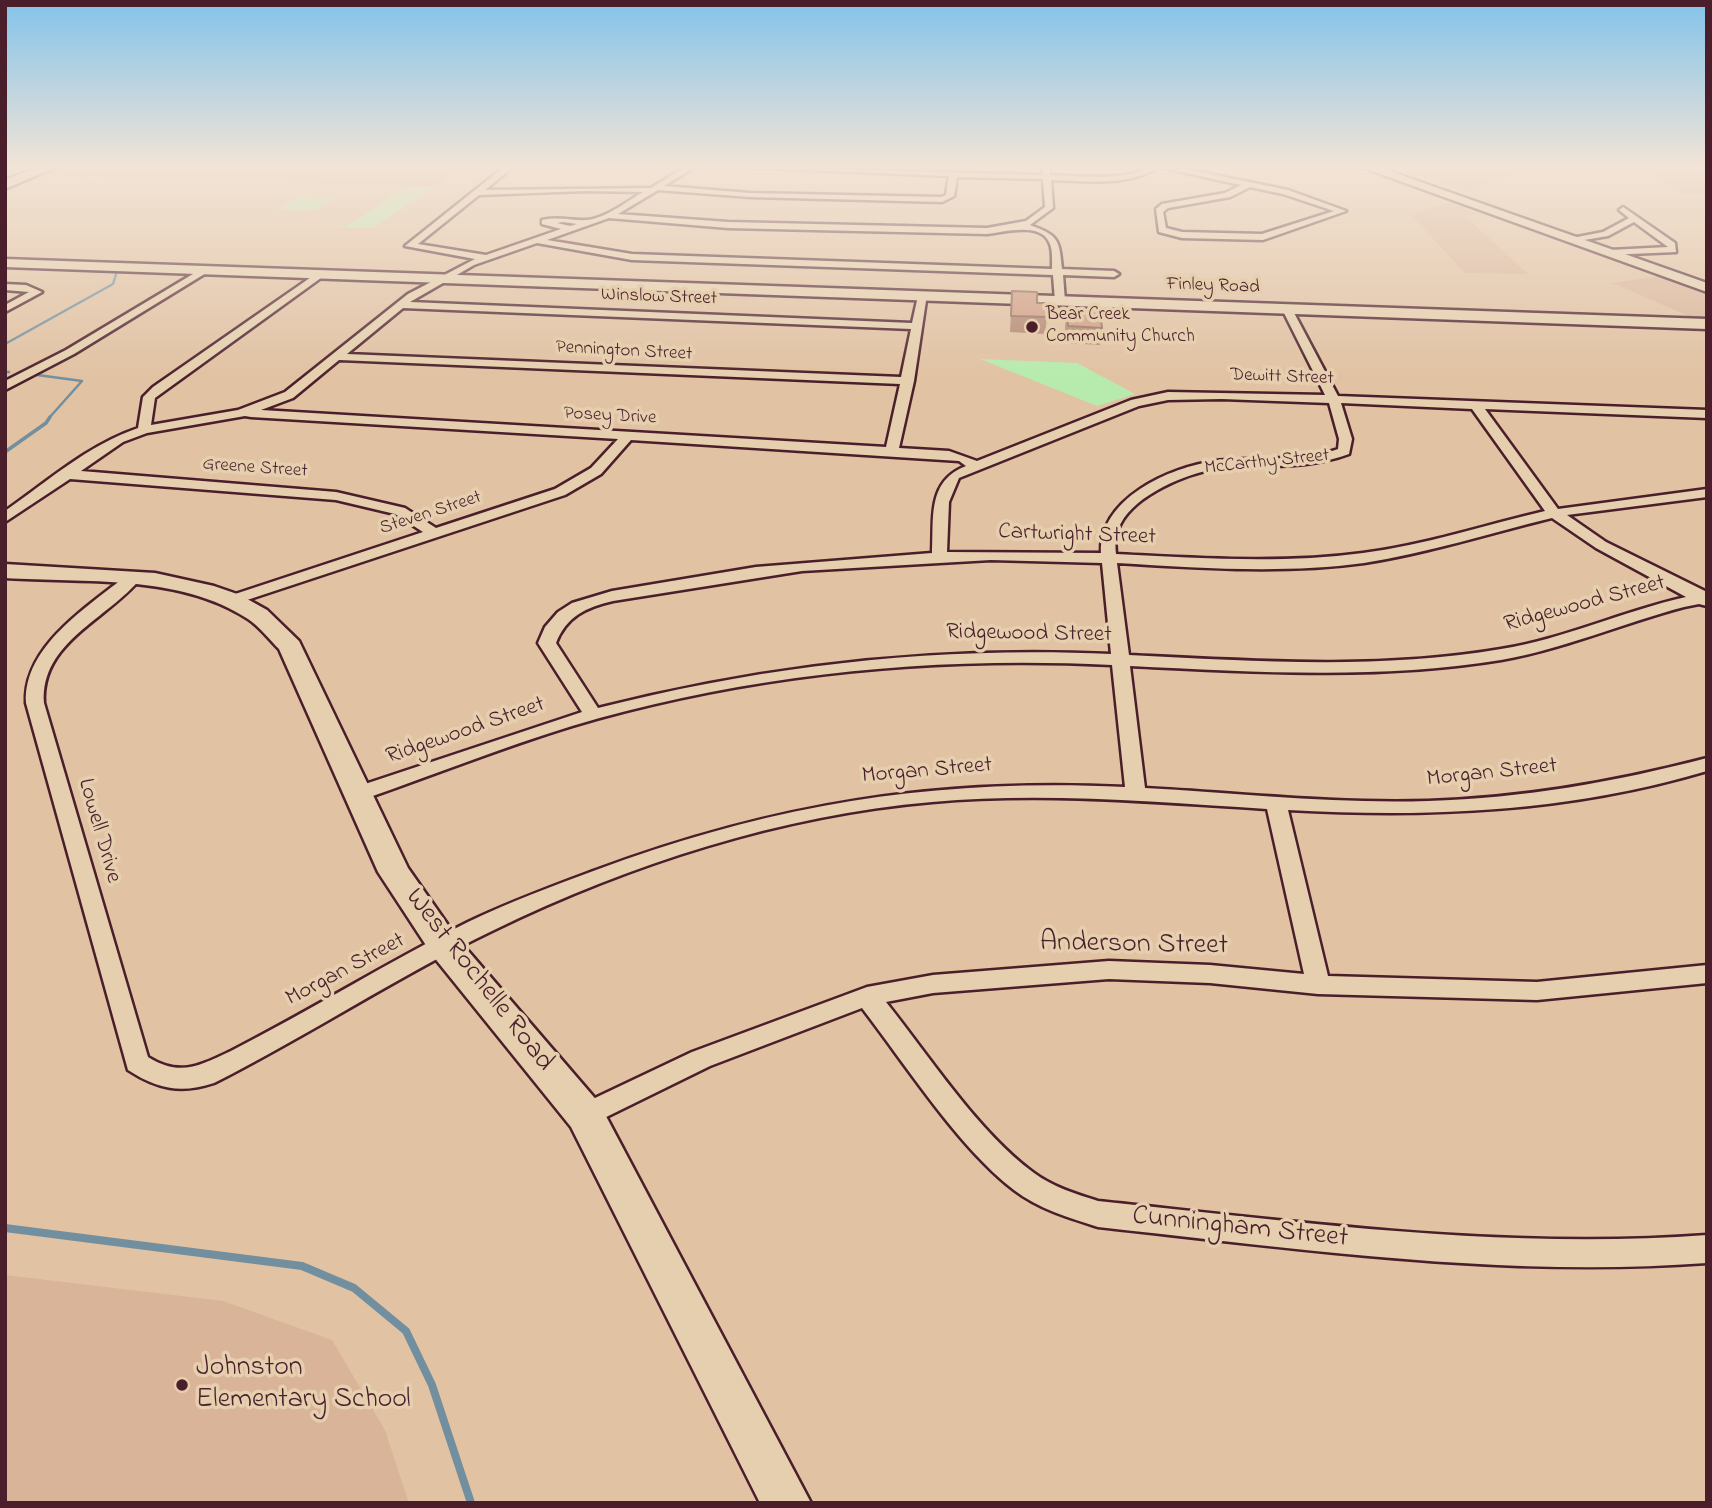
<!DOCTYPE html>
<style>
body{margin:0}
#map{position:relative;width:1712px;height:1508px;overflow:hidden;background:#e1c2a3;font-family:"Indie Flower",sans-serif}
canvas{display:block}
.frame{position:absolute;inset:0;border:7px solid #4a1f2b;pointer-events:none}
</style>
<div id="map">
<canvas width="1712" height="1508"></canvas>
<div class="frame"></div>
</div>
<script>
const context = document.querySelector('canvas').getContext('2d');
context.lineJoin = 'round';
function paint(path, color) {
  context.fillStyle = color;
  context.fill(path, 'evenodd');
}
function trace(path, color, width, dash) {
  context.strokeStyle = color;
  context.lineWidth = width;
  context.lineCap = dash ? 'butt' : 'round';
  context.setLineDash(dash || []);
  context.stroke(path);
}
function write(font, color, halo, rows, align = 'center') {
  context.font = font + ' "Indie Flower",sans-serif';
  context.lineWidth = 7;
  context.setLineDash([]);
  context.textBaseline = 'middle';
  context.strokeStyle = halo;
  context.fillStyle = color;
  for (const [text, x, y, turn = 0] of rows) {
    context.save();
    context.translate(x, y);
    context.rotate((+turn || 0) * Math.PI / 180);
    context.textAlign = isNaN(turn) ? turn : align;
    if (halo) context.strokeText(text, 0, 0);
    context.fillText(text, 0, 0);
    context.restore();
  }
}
paint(new Path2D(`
 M64 167H463L434 187 45 175Z
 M1389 167H1530L1467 192Z
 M1656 167H1694L1707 175V194H1682L1647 171H1660Z
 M1449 202 1480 214 1465 216 1528 274 1465 273 1411 215Z
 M1660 276 1707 293 1704 296 1707 297V318H1693L1612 283Z
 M5 1275 223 1301 332 1340 385 1430 409 1503H5Z`), '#d9b498');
paint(new Path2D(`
 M402 186 434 187 373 228 339 227 348 225 404 189 400 188Z
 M299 197 334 199 315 210 279 209Z
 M980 359 1077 363 1135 394 1097 406Z`), '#b6ebad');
trace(new Path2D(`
 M5 344 113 284 117 271
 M5 372H9
 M30 374 82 381 49 418`), '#728f9f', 2.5);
trace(new Path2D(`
 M5 452 46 423 50 417`), '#728f9f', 3.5);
trace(new Path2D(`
 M5 1228 302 1266 354 1288 406 1331 432 1385 471 1503`), '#728f9f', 8);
const street = new Path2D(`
 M504 167H513L485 190 651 188 685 167H695L664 186 750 193 941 197 946 195 949 176 737 167 1043 175 1042 167H1050V175C1077 176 1105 179 1131 174 1141 172 1148 167 1159 167 1128 187 1086 181 1051 180L1053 208 1030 225C1059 236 1059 239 1062 269L1114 271 1119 274 1114 277 1063 275 1065 301 1060 304 1055 301 1053 275 632 260 537 243 474 265 410 302 912 323 918 296 927 294 914 381 899 448 949 451 977 461 1131 400 1168 392 1325 395 1282 309 1287 306 1292 309 1338 396 1707 410V418L1485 409 1558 509 1707 489V497L1567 515 1606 542 1707 592V606L1699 604 1684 607C1623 623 1564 649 1501 660 1379 680 1253 672 1130 666L1145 788C1239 793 1334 804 1428 801 1524 798 1615 782 1707 758V771C1569 812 1430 818 1288 810L1328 976 1537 982 1707 965V983L1537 1000 1318 994 1210 983 1109 979 933 993 886 1002C930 1057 978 1132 1034 1173 1053 1187 1076 1194 1098 1201 1300 1222 1503 1250 1707 1235V1263C1503 1278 1300 1249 1098 1227 1069 1218 1039 1209 1014 1190 958 1147 906 1065 862 1008L710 1066 594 1123 585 1126 576 1123 572 1115 576 1107 692 1052 867 987 933 975 1109 961 1210 965 1304 974 1267 809C1156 802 1043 792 932 802 781 815 630 864 494 930 398 976 309 1035 214 1083 181 1094 157 1089 128 1070L26 703C23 646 88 607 127 575L133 573 141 578C108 619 40 642 44 703L148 1057C180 1077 199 1066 231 1051 311 1010 388 962 468 922 509 902 553 886 596 870 774 804 935 778 1125 787L1112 665C930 656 748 674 572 726 503 747 436 774 367 798L360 800 350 793 353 788 582 712 538 643 545 627 558 612 572 603 612 591 756 567 932 553C934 517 927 481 966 466L959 461 631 440 601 474 565 495 232 605 226 603V597L423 532 395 514 336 500 70 479 5 522V511C48 481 88 445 138 428L143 397 153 387 317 273 325 275 155 398 151 425 238 410 285 392 408 294 475 259 405 246ZM957 177 1043 179 1045 207 1026 221 987 228 728 222 618 214 658 190 750 197 942 202 954 196ZM585 191 643 192C626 202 606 218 587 220 571 221 561 216 542 220V224L561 229 486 255 418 244 479 195ZM609 218 728 228 987 234C1003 232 1040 222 1049 242 1053 249 1052 261 1052 269L632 254 547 240ZM563 222 577 224 570 226 557 223ZM403 308 911 329 901 377 347 354ZM339 360H340L900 384 886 447 261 410 293 398ZM1222 399 1329 403 1339 439 1338 449C1299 463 1256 456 1216 461 1169 467 1099 499 1101 553L947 552 949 502 959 478 1139 406 1168 400ZM1341 403 1472 409 1545 511C1485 525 1425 545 1363 553 1281 564 1198 558 1116 554 1115 544 1115 532 1121 523 1136 495 1186 473 1217 469 1262 464 1306 470 1349 454L1352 439ZM245 416 251 417 618 439 591 468 555 489 436 528 405 508 336 492 81 471 123 442 147 433ZM1552 518 1596 548 1686 597C1623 611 1564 639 1501 649 1378 670 1252 661 1129 655L1117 563C1199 568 1283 574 1364 563 1428 553 1490 533 1552 518ZM991 560 1102 563 1111 654C937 646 767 665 598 708L556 643C566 617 586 607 613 601L802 571Z
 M1159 167H1176L1288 190 1346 211 1263 240 1182 238 1159 232 1156 209 1162 204 1225 193 1241 185ZM1250 187 1283 194 1334 211 1262 234 1182 232 1166 228 1163 212 1168 208 1230 197Z
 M1623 207 1675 243 1676 252 1607 255 1610 250 1668 247 1634 222 1608 236 1572 242 1567 239 1603 232 1629 218 1619 210Z
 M203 268 211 270 74 354 5 390V381L66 350Z
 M5 284 26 285 42 292 5 312V305L29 292 5 290Z`);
const secondary = new Path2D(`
 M1361 167H1378L1707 283V292Z
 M5 259 1707 319V329L5 267Z
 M5 564 155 573 214 586 240 595 267 610 299 641 408 868 457 938 599 1103 811 1503H760L571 1127 433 956 378 872 279 649C269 639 259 626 248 619 180 574 84 583 5 578Z`);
const primary = new Path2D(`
 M38 167H56L5 189V180Z`);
trace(street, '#4a1f2b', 5);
trace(secondary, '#4a1f2b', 5);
trace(primary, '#4a1f2b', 5);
paint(street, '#e5cfae');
paint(secondary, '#e5cfae');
paint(primary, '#e5cfae');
paint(new Path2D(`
 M1405 167H1441L1440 172 1413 173Z
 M1012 291 1037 303 1047 317 1045 334 1010 332Z
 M1066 310 1102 328 1100 345 1066 343 1065 327Z`), '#b28772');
const building = new Path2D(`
 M1012 291 1037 292V303H1046L1047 317 1011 316Z
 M1066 310 1100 312 1102 328 1068 326Z`);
paint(building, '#cf9d84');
trace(building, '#916e5c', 2);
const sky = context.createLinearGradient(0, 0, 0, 379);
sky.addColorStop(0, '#83c3ea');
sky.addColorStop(0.44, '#f2e4d6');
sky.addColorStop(1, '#f2e4d600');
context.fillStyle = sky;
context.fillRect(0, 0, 1712, 379);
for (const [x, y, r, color] of [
 [1032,327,7,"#4a1f2b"],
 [182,1385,7,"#4a1f2b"]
]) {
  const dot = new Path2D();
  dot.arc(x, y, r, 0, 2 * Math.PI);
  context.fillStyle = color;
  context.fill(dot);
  trace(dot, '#e5cfae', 2.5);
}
write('19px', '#4a1f2b', '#e5cfae', [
 ["Finley Road",1213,287,2],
 ["Winslow Street",659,298,2],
 ["Pennington Street",624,352,3],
 ["Dewitt Street",1282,378,2],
 ["Posey Drive",610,417,3],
 ["McCarthy Street",1267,463,-6],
 ["Greene Street",255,469,4],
 ["Steven Street",431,514,-18]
]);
write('19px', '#4a1f2b', '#e5cfae', [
 ["Bear Creek",1046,316],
 ["Community Church",1046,338]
], 'left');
write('23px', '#4a1f2b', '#e5cfae', [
 ["Cartwright Street",1077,536,2],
 ["Ridgewood Street",1585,605,-15],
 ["Ridgewood Street",1029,635,1],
 ["Ridgewood Street",466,732,-19],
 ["Morgan Street",927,772,-5],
 ["Morgan Street",1492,774,-6],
 ["Lowell Drive",98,831,74],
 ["Morgan Street",346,971,-28]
]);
write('28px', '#4a1f2b', '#e5cfae', [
 ["Anderson Street",1134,946,1],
 ["West Rochelle Road",478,981,52],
 ["Cunningham Street",1240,1229,6]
]);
write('28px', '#4a1f2b', '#e5cfae', [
 ["Johnston",196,1369],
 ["Elementary School",196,1401]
], 'left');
</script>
